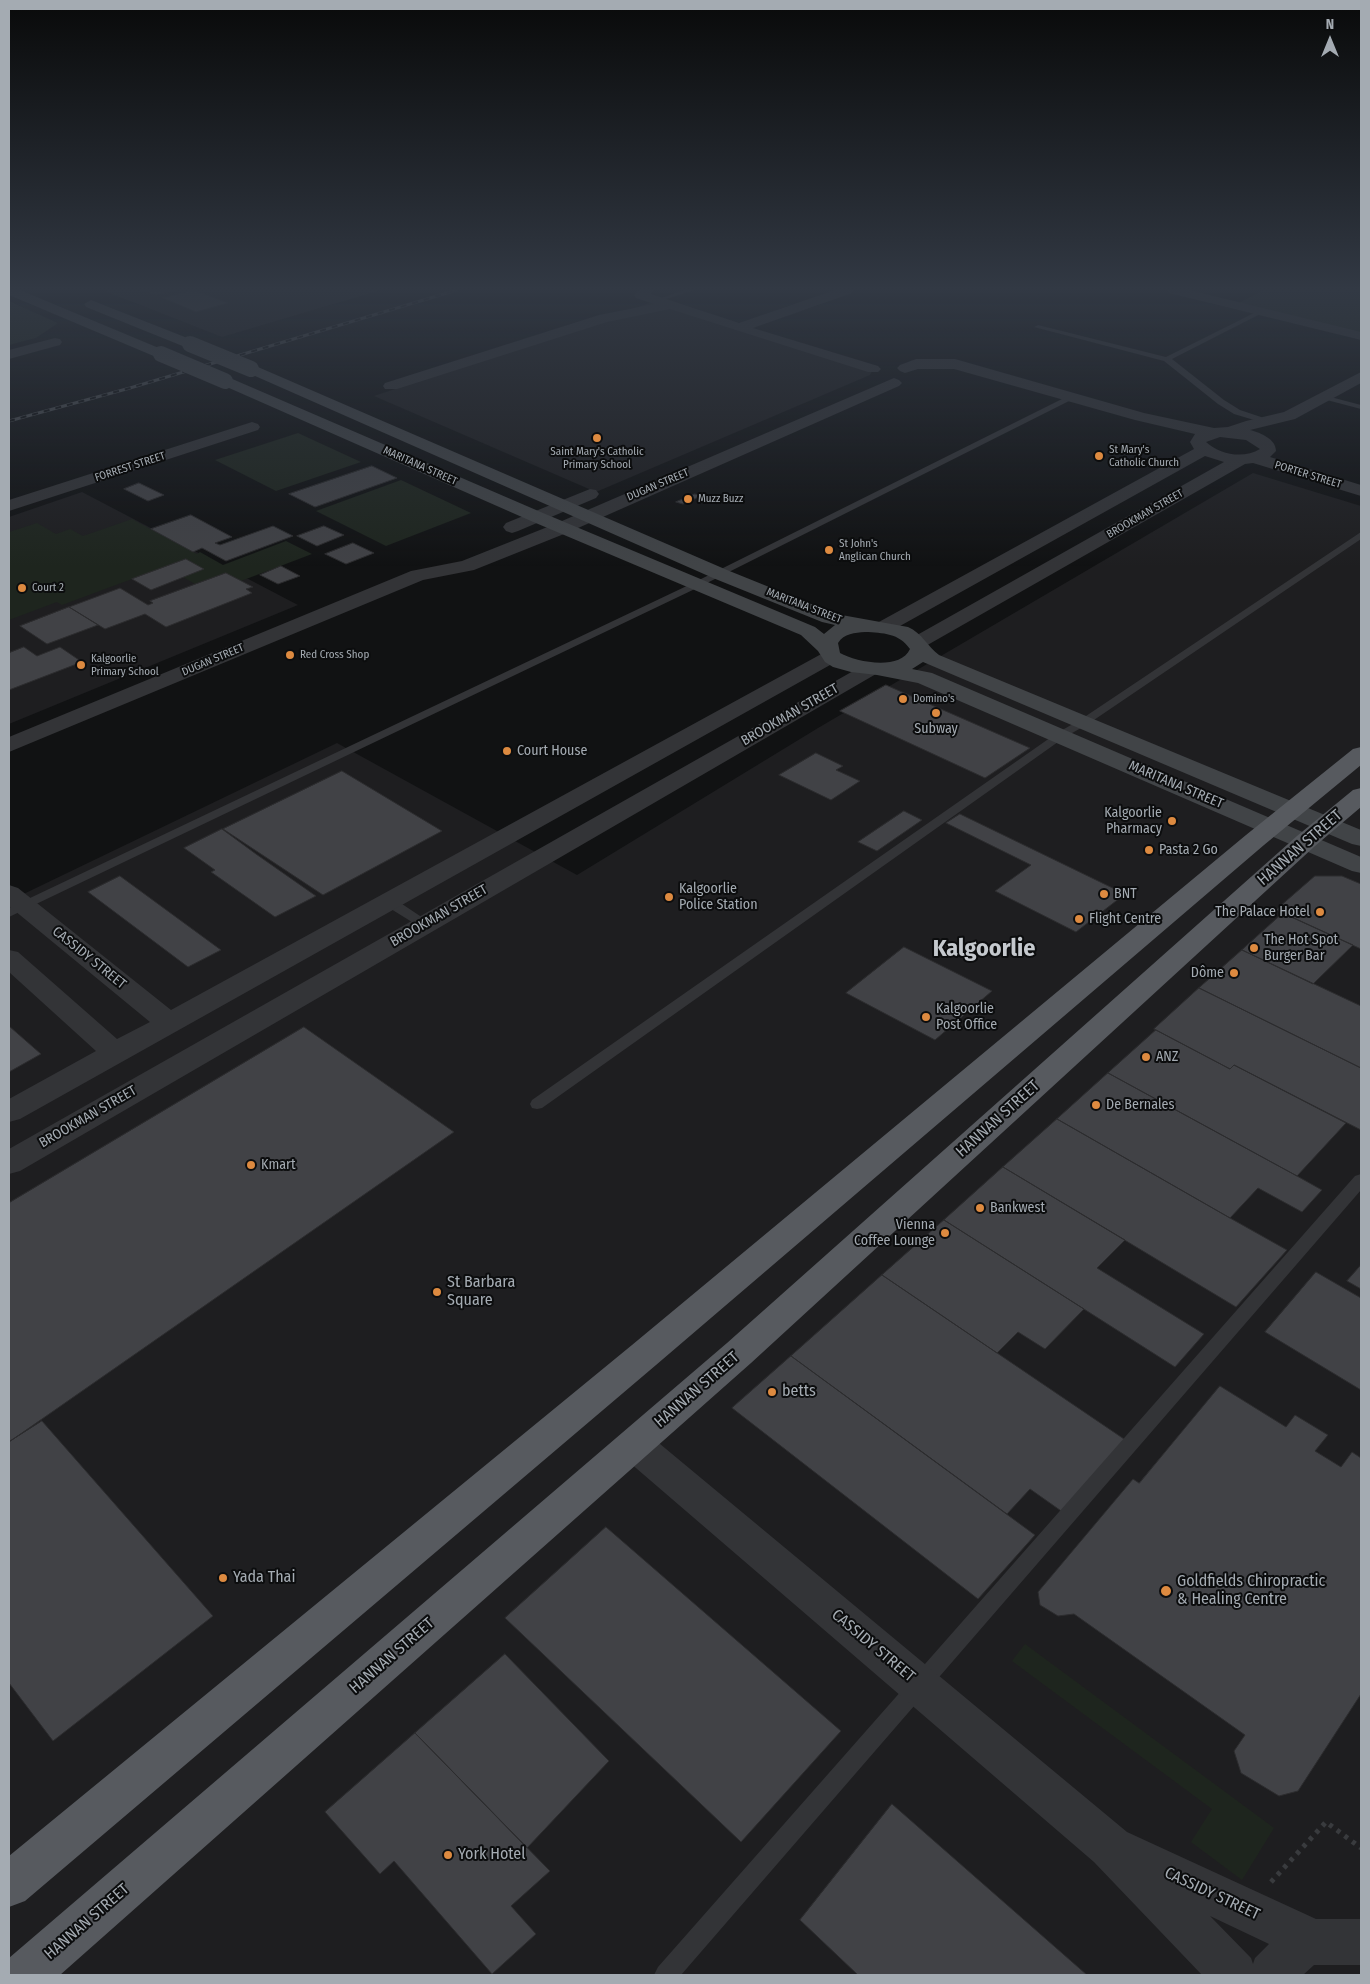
<!DOCTYPE html>
<meta charset="utf-8">
<style>
body{margin:0}
#map{position:relative;width:1370px;height:1984px;overflow:hidden;background:#111213;font-family:"Fira Sans Condensed",sans-serif}
canvas{display:block}
.frame{position:absolute;inset:0;border:10px solid #a4abb2;pointer-events:none}
.north{position:absolute;left:1305px;top:15px;width:50px;height:50px;-webkit-text-stroke:4px #0c0d0e;paint-order:stroke;rotate:0deg;font-size:14px;font-weight:700;line-height:20px;text-align:center;color:#a4abb2}
.north::after{content:'';display:block;margin:auto;width:18px;height:22px;background:#a4abb2;clip-path:polygon(50% 0,100% 100%,50% 72%,0 100%)}
</style>
<div id="map">
<canvas width="1370" height="1984"></canvas>
<div class="frame"></div>
<div class="north">N</div>
</div>
<script>
const context = document.querySelector('canvas').getContext('2d');
context.lineJoin = 'round';
function paint(path, color) {
  context.fillStyle = color;
  context.fill(path, 'evenodd');
}
function trace(path, color, width, dash) {
  context.strokeStyle = color;
  context.lineWidth = width;
  context.lineCap = dash ? 'butt' : 'round';
  context.setLineDash(dash || []);
  context.stroke(path);
}
function write(font, color, halo, rows, align = 'center') {
  context.font = font + ' "Fira Sans Condensed",sans-serif';
  context.lineWidth = 4;
  context.setLineDash([]);
  context.textBaseline = 'middle';
  context.strokeStyle = halo;
  context.fillStyle = color;
  for (const [text, x, y, turn = 0] of rows) {
    context.save();
    context.translate(x, y);
    context.rotate((+turn || 0) * Math.PI / 180);
    context.textAlign = isNaN(turn) ? turn : align;
    if (halo) context.strokeText(text, 0, 0);
    context.fillText(text, 0, 0);
    context.restore();
  }
}
paint(new Path2D(`
 M102 290H381L222 337Z
 M658 300 873 369 870 375 596 492 374 396Z
 M1253 473 1361 506V1975H9V901L337 743 577 875 818 728Z
 M82 492 298 605 9 724V517Z`), '#1e1e20');
paint(new Path2D(`
 M1264 290H1361V336L1235 305Z
 M9 301 58 323 36 338 9 345Z
 M298 433 361 462 276 491 215 460Z
 M401 480 471 513 386 546 316 511Z
 M132 519 197 554 200 552 223 565 286 541 312 554 241 581 225 573 195 584 183 577 203 569 186 559 62 605 57 602 9 620V532L37 523 56 534 70 529 83 536Z
 M1025 1644 1274 1828 1242 1880 1191 1842 1212 1809 1012 1661Z`), '#1e251e');
const building = new Path2D(`
 M141 290H176L156 295Z
 M194 290 228 303 196 312 163 298Z
 M372 466 397 478 315 507 289 494Z
 M139 483 164 495 148 501 124 489Z
 M695 494 701 496 683 504 676 502Z
 M191 515 232 537 215 543 220 545 273 526 293 536 226 561 202 548 193 552 151 529Z
 M324 526 344 535 317 546 297 536Z
 M353 543 374 553 346 564 325 554Z
 M186 559 204 569 151 590 132 579Z
 M281 566 300 576 278 584 260 575Z
 M226 573 253 587 246 589 252 593 166 627 145 614 105 629 69 607 120 588 148 605 153 603 150 601Z
 M69 607 98 625 47 644 20 626Z
 M24 647 37 656 60 647 82 662 9 690V653Z
 M886 685 1030 748 985 778 840 711Z
 M816 753 843 766 836 770 860 781 831 800 779 775Z
 M342 771 442 831 323 895 223 829Z
 M904 811 922 820 877 851 858 842Z
 M960 814 1125 894 1076 932 995 891 1031 865 946 823Z
 M222 829 256 854 316 896 275 917 211 872 215 870 184 848Z
 M120 876 221 950 188 967 88 892Z
 M1315 876H1342L1361 884V949L1276 910Z
 M1283 913 1353 945 1313 984 1242 950Z
 M904 947 992 991 935 1040 846 993Z
 M1242 950 1361 1006V1068L1199 988Z
 M1199 988 1361 1068V1130L1234 1065 1230 1069 1154 1029Z
 M9 1026 41 1054 9 1072Z
 M304 1027 454 1132 9 1442V1203Z
 M1156 1030 1230 1069 1234 1065 1346 1123 1297 1176 1108 1073Z
 M1108 1073 1297 1176 1322 1190 1302 1212 1258 1188 1230 1218 1057 1119Z
 M1057 1119 1230 1218 1287 1250 1236 1307 1003 1167Z
 M1003 1167 1125 1240 1097 1268 1204 1334 1175 1367 944 1220Z
 M944 1220 1084 1309 1045 1349 1018 1332 997 1353 882 1275Z
 M1361 1265V1289L1347 1281Z
 M1316 1272 1361 1298V1390L1265 1332Z
 M882 1275 1127 1441 1064 1513 1030 1489 1007 1514 791 1356Z
 M791 1356 1035 1535 978 1599 732 1408Z
 M1220 1386 1286 1427 1295 1415 1328 1435 1315 1451 1341 1467 1352 1452 1361 1458V1694L1298 1791 1279 1796 1241 1773 1234 1751 1245 1735 1074 1614 1058 1616 1040 1605 1038 1592 1133 1479 1139 1483Z
 M42 1421 213 1616 53 1741 9 1683V1442Z
 M606 1527 841 1731 741 1842 505 1618Z
 M505 1654 609 1761 527 1848 415 1733Z
 M415 1733 550 1871 511 1906 536 1934 492 1974 394 1861 380 1874 325 1812Z
 M892 1804 1087 1975H858L800 1920Z`);
paint(building, '#414246');
trace(building, '#2c2c2e', 1);
trace(new Path2D(`
 M1271 1882 1326 1822 1361 1848`), '#393b3e', 5, [4, 5.5]);
paint(new Path2D(`
 M685 290H694L660 301 655 300Z
 M1260 310 1266 311 1172 359 1224 400 1240 410 1267 419V423H1264L1234 414 1218 404 1164 361 1034 327 1038 325 1166 357Z
 M1070 395 1077 397 699 587 9 917V908L693 583Z
 M1323 395 1361 405V409L1323 399Z
 M1361 532V539L1088 724 1065 737 542 1108 537 1109 532 1108 530 1104 532 1100 1057 733 1080 720Z
 M388 897 393 898 432 924 430 927H420L383 904 382 901Z
 M1361 1174V1190L681 1975H654L658 1967 1355 1176Z`), '#333437');
paint(new Path2D(`
 M639 290H654L651 294 739 323 835 290H854L852 293 753 328 878 366 881 369 878 372H868L670 309 607 322 397 389H385L383 386 385 383 599 315 654 304 636 298 634 295Z
 M1167 290H1189L1361 332V340L1169 293Z
 M55 338 60 339 62 342 60 345 9 359V350Z
 M916 359H955L1144 413 1214 428 1228 427 1246 421 1284 412 1361 372V383L1295 419 1250 430C1261 433 1276 439 1276 451L1270 457 1361 485V496L1253 463 1245 464 924 647 917 649 910 647 907 643 910 639 1224 462 1205 456 891 631 884 633 877 631 874 627 877 623 1194 449 1190 442 1195 434 1135 420 954 369H918L905 373 900 371 897 368 900 365ZM1220 437 1246 440 1260 449C1244 459 1220 455 1206 442Z
 M894 378 899 380 902 383 899 386 569 532 474 570 423 580 9 752V737L411 571 462 561 555 524Z
 M252 422 258 424 260 427 258 430 9 511V500Z
 M590 489 596 490 599 494 596 498 518 531 512 533 506 531 503 527 506 523Z
 M832 650 839 652 842 656 839 660 20 1119 9 1122V1099L96 1051 9 972V950L18 952 117 1039 150 1022 9 906V885L18 888 171 1010 825 652Z
 M869 664 876 666 880 670 876 674 20 1171 9 1174V1149L862 666Z
 M635 1430 648 1434 1127 1832 1316 1919H1361V1965H1314L1303 1975H1202L1094 1862 622 1456 617 1445 622 1434ZM1210 1916 1269 1944 1255 1958 1253 1964 1251 1958Z`), '#333437');
paint(new Path2D(`
 M9 290H20L166 351 168 354 166 357H156L9 295Z
 M91 300 195 341 197 344 195 347H185L86 307 84 304Z
 M251 364 727 570 836 614 908 627C922 633 927 646 939 655L1361 830V846L1352 844 923 662 912 669 932 673 1361 857V873L1352 871 918 683 877 675 851 672 833 667 825 662 818 651 801 635 531 521 220 384 217 381 220 378H230L543 513 815 627 824 634 835 625 822 622 713 578 246 372 243 369 246 366ZM865 632C883 633 899 633 910 649 900 671 856 662 840 653L838 643C844 633 855 633 865 632Z`), '#414447');
paint(new Path2D(`
 M1361 747V765L1264 845 656 1365 25 1901 9 1907V1856L632 1345 1246 835 1353 749Z
 M1361 788V807L1315 846 751 1363 60 1975H9V1958L727 1343 1297 836 1353 790Z`), '#575a5f');
const rail = new Path2D(`
 M9 421 130 388 457 290`);
trace(rail, '#4a4d50', 3);
trace(rail, '#0c0d0e', 2, [6]);
trace(new Path2D(`
 M190 344 251 369
 M161 354 225 381`), '#414447', 16);
const sky = context.createLinearGradient(0, 0, 0, 567);
sky.addColorStop(0, '#090a0a');
sky.addColorStop(0.51, '#323944');
sky.addColorStop(1, '#32394400');
context.fillStyle = sky;
context.fillRect(0, 0, 1370, 567);
for (const [x, y, r, color] of [
 [597,438,5,"#dd8a40"],
 [1099,456,5,"#dd8a40"],
 [688,499,5,"#dd8a40"],
 [829,550,5,"#dd8a40"],
 [22,588,5,"#dd8a40"],
 [290,655,5,"#dd8a40"],
 [81,665,5,"#dd8a40"],
 [903,699,5,"#dd8a40"],
 [936,713,5,"#dd8a40"],
 [507,751,5,"#dd8a40"],
 [1172,821,5,"#dd8a40"],
 [1149,850,5,"#dd8a40"],
 [1104,894,5,"#dd8a40"],
 [669,897,5,"#dd8a40"],
 [1320,912,5,"#dd8a40"],
 [1079,919,5,"#dd8a40"],
 [1254,948,5,"#dd8a40"],
 [1234,973,5,"#dd8a40"],
 [926,1017,5,"#dd8a40"],
 [1146,1057,5,"#dd8a40"],
 [1096,1105,5,"#dd8a40"],
 [251,1165,5,"#dd8a40"],
 [980,1208,5,"#dd8a40"],
 [945,1233,5,"#dd8a40"],
 [437,1292,5,"#dd8a40"],
 [772,1392,5,"#dd8a40"],
 [223,1578,5,"#dd8a40"],
 [1166,1591,6,"#dd8a40"],
 [448,1855,5,"#dd8a40"]
]) {
  const dot = new Path2D();
  dot.arc(x, y, r, 0, 2 * Math.PI);
  context.fillStyle = color;
  context.fill(dot);
  trace(dot, '#0c0d0e', 2);
}
write('11px', '#a4abb2', '#0c0d0e', [
 ["St Mary's",1109,450],
 ["Catholic Church",1109,463],
 ["Saint Mary's Catholic",597,452,"center"],
 ["Primary School",597,465,"center"],
 ["Muzz Buzz",698,499],
 ["St John's",839,544],
 ["Anglican Church",839,557],
 ["Court 2",32,588],
 ["Red Cross Shop",300,655],
 ["Kalgoorlie",91,659],
 ["Primary School",91,672],
 ["Domino's",913,699]
], 'left');
write('11px', '#a4abb2', '#0c0d0e', [
 ["MARITANA STREET",420,466,24],
 ["FORREST STREET",130,467,-18],
 ["PORTER STREET",1308,475,17],
 ["DUGAN STREET",658,485,-23],
 ["BROOKMAN STREET",1145,514,-30],
 ["MARITANA STREET",804,606,21],
 ["DUGAN STREET",213,660,-23]
]);
write('14px', '#a4abb2', '#0c0d0e', [
 ["BROOKMAN STREET",790,715,-30],
 ["MARITANA STREET",1176,785,23],
 ["BROOKMAN STREET",439,916,-30],
 ["CASSIDY STREET",89,958,39],
 ["BROOKMAN STREET",88,1117,-30]
]);
write('14px', '#a4abb2', '#0c0d0e', [
 ["Subway",936,729,"center"],
 ["Court House",517,751],
 ["Kalgoorlie",1162,813,"right"],
 ["Pharmacy",1162,829,"right"],
 ["Pasta 2 Go",1159,850],
 ["Kalgoorlie",679,889],
 ["Police Station",679,905],
 ["BNT",1114,894],
 ["The Palace Hotel",1310,912,"right"],
 ["Flight Centre",1089,919],
 ["The Hot Spot",1264,940],
 ["Burger Bar",1264,956],
 ["Dôme",1224,973,"right"],
 ["Kalgoorlie",936,1009],
 ["Post Office",936,1025],
 ["ANZ",1156,1057],
 ["De Bernales",1106,1105],
 ["Kmart",261,1165],
 ["Bankwest",990,1208],
 ["Vienna",935,1225,"right"],
 ["Coffee Lounge",935,1241,"right"]
], 'left');
write('16px', '#a4abb2', '#0c0d0e', [
 ["HANNAN STREET",1300,848,-41],
 ["HANNAN STREET",998,1119,-42],
 ["HANNAN STREET",697,1390,-41],
 ["CASSIDY STREET",873,1646,40],
 ["HANNAN STREET",392,1656,-41],
 ["CASSIDY STREET",1212,1894,25],
 ["HANNAN STREET",87,1922,-41]
]);
write('16px', '#a4abb2', '#0c0d0e', [
 ["St Barbara",447,1283],
 ["Square",447,1301],
 ["betts",782,1392],
 ["Yada Thai",233,1578],
 ["Goldfields Chiropractic",1177,1582],
 ["& Healing Centre",1177,1600],
 ["York Hotel",458,1855]
], 'left');
write('bold 24px', '#c5c9ce', '#0c0d0e', [
 ["Kalgoorlie",984,949]
]);
</script>
